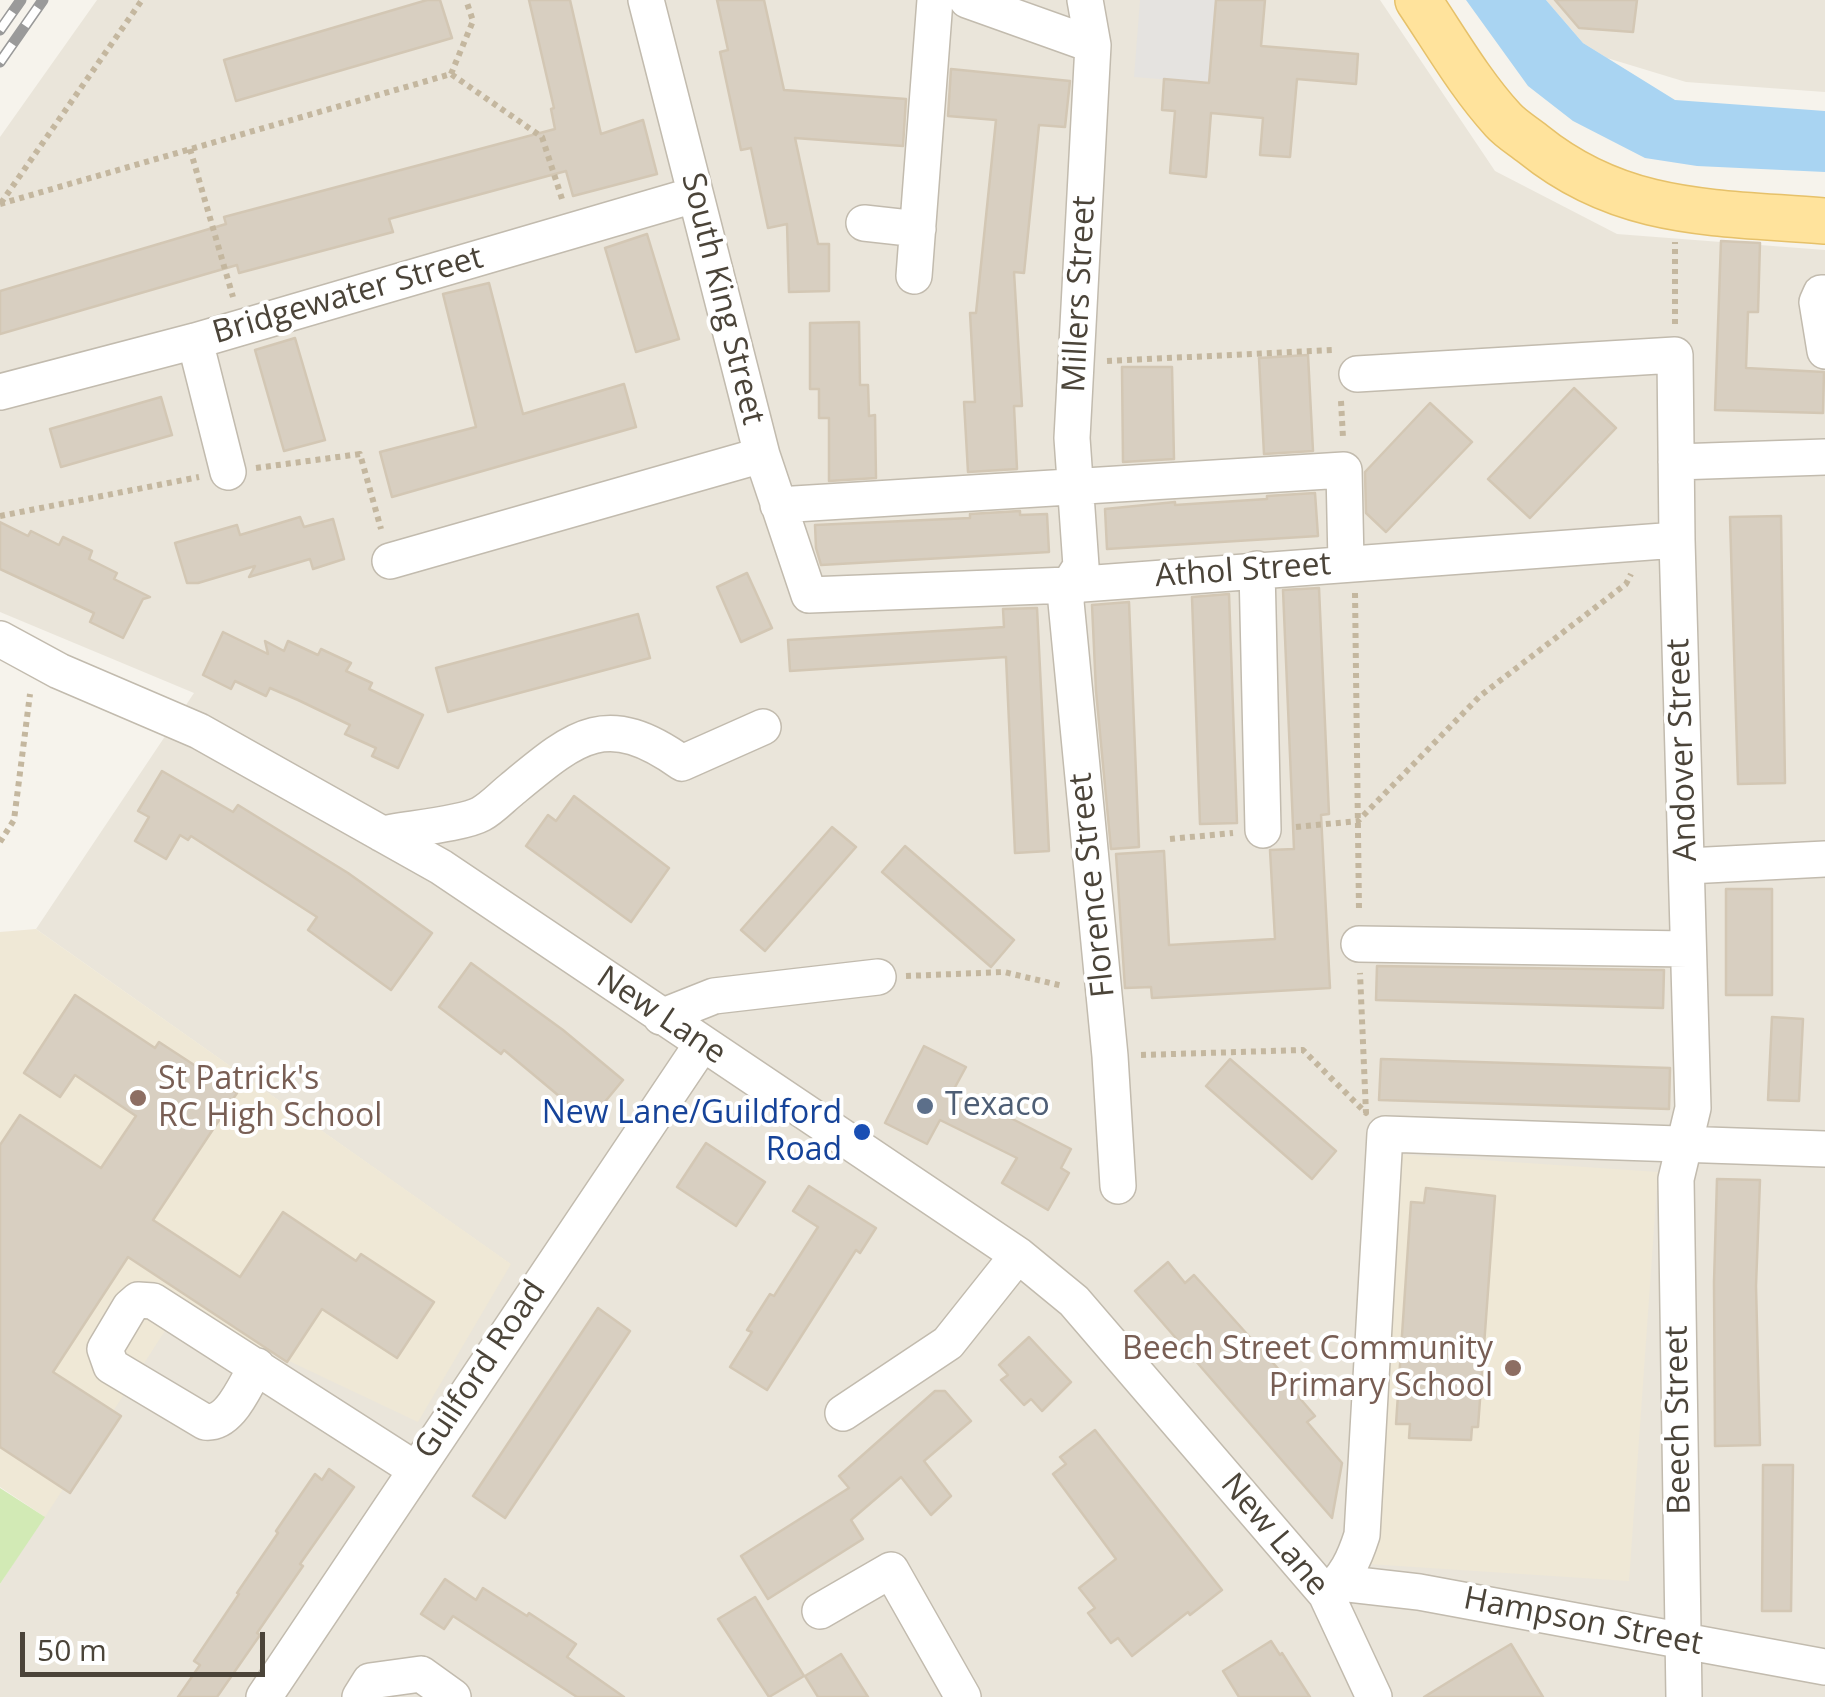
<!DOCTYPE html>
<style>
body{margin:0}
#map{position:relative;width:1825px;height:1697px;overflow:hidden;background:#f6f3ec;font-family:"Open Sans",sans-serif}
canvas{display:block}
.scale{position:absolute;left:20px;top:1632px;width:245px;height:45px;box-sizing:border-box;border:5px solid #4b4439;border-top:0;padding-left:12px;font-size:30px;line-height:35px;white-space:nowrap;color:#4b4439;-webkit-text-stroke:8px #fff;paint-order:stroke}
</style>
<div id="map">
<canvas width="1825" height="1697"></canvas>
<div class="scale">50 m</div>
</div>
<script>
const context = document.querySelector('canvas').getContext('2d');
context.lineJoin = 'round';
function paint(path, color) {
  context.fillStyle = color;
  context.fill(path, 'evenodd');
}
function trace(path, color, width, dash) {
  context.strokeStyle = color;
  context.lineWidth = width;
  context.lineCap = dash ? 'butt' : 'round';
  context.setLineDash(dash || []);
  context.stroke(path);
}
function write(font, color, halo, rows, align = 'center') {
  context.font = font + ' "Open Sans",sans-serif';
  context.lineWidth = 8;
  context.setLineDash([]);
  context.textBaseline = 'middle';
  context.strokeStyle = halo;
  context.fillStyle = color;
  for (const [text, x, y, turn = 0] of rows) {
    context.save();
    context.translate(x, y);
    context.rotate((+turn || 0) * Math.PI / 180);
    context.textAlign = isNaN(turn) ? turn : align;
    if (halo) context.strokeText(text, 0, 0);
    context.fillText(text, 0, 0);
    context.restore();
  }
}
paint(new Path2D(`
 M97 0H1380L1495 171 1617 234 1825 250V1697H0V1584L178 1309 510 1264 36 929 194 693 0 612V137Z
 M1546 0H1825V92L1686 82 1607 58 1583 43Z`), '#eae5da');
paint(new Path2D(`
 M36 929 511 1264 418 1422 179 1309 45 1517 0 1487V932Z
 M1396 1154 1658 1172 1629 1581 1368 1564Z`), '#efe8d6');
paint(new Path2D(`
 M0 1488 45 1517 0 1584Z`), '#d2eab5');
paint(new Path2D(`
 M1140 0H1216L1209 83 1134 77Z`), '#e5e3e0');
paint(new Path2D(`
 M1466 0H1546L1583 43 1675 100 1825 111V172L1697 166 1645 158 1573 121 1528 86Z`), '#a9d4f2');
const building = new Path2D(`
 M427 0H440L452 38 236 101 224 60Z
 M529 0H570L601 134 643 120 657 174 573 196 566 171 389 219 393 232 239 273 237 265 0 334V291L226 224 224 217 555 129 551 109 554 108Z
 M717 0H764L784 90 906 99 903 146 795 138 818 244H829V291L789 292 787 224 768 228 751 148 741 150 720 52 728 50Z
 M1216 0H1265L1261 46 1358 54 1356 84 1297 79 1290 157 1260 155 1263 118 1211 113 1206 177 1170 173 1175 111 1162 110 1164 79 1209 83Z
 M1555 0H1637L1633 32 1579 28Z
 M951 69 1070 81 1065 127 1039 125 1024 273 1014 272 1022 406H1014L1017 469 968 472 964 402H975L970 313H976L996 120 948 116Z
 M647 234 679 339 636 352 605 248Z
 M1721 241 1760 243 1758 312H1748L1746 368 1824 372 1823 413 1715 410Z
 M489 283 523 414 624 384 636 427 392 497 380 452 476 427 443 294Z
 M859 322 860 385H868L869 416 875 415 876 478 829 481V418H819V389H810V323Z
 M295 338 325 440 284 451 255 350Z
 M1308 355 1313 451 1264 454 1259 358Z
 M1122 367H1172L1174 459 1123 462Z
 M1574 388 1616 428 1530 518 1488 479Z
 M161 397 172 435 61 467 50 429Z
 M1430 403 1472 442 1386 532 1366 513 1365 472Z
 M1315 493 1318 536 1107 549 1105 509 1175 502V505L1267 499V496Z
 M1020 511V515L1047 514 1049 552 821 565 816 548 815 525 970 518V514Z
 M1781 516 1785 783 1738 784 1730 517Z
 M300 517 304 527 333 519 344 559 313 569 310 559 249 577 255 566 198 583H187L175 543 237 525 240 535Z
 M0 522 28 536 31 531 59 545 63 537 92 551 89 559 117 573 114 579 150 597 143 599 123 638 90 622 94 613 0 569Z
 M747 573 772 628 741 642 717 587Z
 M1319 588 1329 814 1321 815 1330 988 1152 998 1151 987 1125 988 1116 854 1164 851 1169 945 1275 939 1270 850 1294 849 1283 590Z
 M1229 594 1237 823 1200 824 1192 597Z
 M1129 602 1139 847 1111 849 1096 691 1092 605Z
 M1037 608 1049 851 1015 853 1006 657 790 671 788 640 1004 627 1003 609Z
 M638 614 650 658 448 712 436 668Z
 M223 632 268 654 265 641 284 651 288 641 318 655 321 649 351 663 346 671 372 683 369 689 423 715 398 768 372 756 376 748 345 734 350 725 298 700 270 688 266 696 235 681 231 689 203 675Z
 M162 771 233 812 238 805 348 873 432 933 391 990 308 930 317 917 191 836 188 840 180 835 166 859 135 841 149 817 138 811Z
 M574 796 669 868 631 922 526 846 548 815 556 821Z
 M832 827 856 847 765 951 741 930Z
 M905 846 1014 940 991 967 882 872Z
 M1726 889H1772V995H1726Z
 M471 963 563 1030 623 1080 589 1121 504 1050 501 1054 439 1007Z
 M1377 966 1664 970 1663 1008 1376 1000Z
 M75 995 155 1048 159 1042 237 1093 153 1220 240 1277 283 1212 356 1261 361 1254 434 1302 397 1358 322 1309 287 1362 128 1257 53 1372 121 1416 70 1493 0 1447V1145L20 1115 101 1168 136 1116 75 1075 60 1097 24 1073Z
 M1772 1017 1803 1019 1799 1101 1768 1100Z
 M924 1046 966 1067 954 1089 1071 1149 1061 1168 1069 1173 1048 1210 1002 1183 1017 1158 940 1120 927 1144 885 1123Z
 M1230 1059 1336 1151 1312 1179 1206 1086Z
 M1381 1059 1670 1068 1669 1109 1379 1100Z
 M706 1143 765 1182 736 1226 677 1187Z
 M1717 1179 1760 1180 1756 1286 1760 1445 1715 1446 1714 1282Z
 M809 1186 876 1228 860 1253 856 1250 767 1390 730 1367 752 1332 747 1330 770 1294 774 1296 818 1227 793 1211Z
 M1426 1188 1495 1196 1478 1427H1472L1471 1440 1409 1438 1410 1424H1396L1411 1202 1424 1203Z
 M1168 1262 1185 1283 1194 1275 1282 1373 1280 1375 1315 1416 1307 1422 1342 1463 1332 1518 1135 1291Z
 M598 1308 630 1331 505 1518 473 1496Z
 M1029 1337 1071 1382 1042 1411 1031 1399 1024 1405 1001 1380 1008 1375 999 1365Z
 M935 1391H945L971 1421 924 1461 951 1496 931 1515 901 1477 851 1520 863 1539 768 1599 741 1556 849 1488 839 1476Z
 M1095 1430 1222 1590 1190 1615 1188 1612 1132 1656 1118 1638 1111 1643 1088 1613 1095 1608 1079 1588 1116 1559 1053 1474 1066 1464 1060 1457Z
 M1763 1465H1793L1791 1611H1762Z
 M329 1469 354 1487 300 1564 303 1566 257 1633 260 1635 217 1697H178L200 1665 194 1661 239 1594 237 1593 278 1533 276 1531 315 1474 322 1480Z
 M445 1579 476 1600 483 1588 527 1616 529 1613 576 1644 567 1657 624 1697H577L453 1616 444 1629 421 1614Z
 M755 1597 804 1676 769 1697 718 1619Z
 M1271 1641 1280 1655 1282 1653 1310 1697H1239L1223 1671Z
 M1511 1644 1543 1697H1424L1484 1660Z
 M841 1654 868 1697H818L805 1676Z`);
paint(building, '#d8cfc1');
trace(building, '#d3c7b4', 2.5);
const minor = new Path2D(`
 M646 0 762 455 809 595 1069 585 1677 540
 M967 0 1093 45
 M1085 0 1093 45 1072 438 1081 566 1069 585 1066 602 1110 1056 1118 1186
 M864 223 918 229
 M914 276 935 0
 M1825 293H1821L1817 302 1825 351
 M195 341 228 472
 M1357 374 1675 355 1677 540 1693 1108 1676 1179 1684 1697
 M0 392 195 341 694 195
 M1676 462 1825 457
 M778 505 1344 470 1346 563
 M390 561 762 455
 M1257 569 1263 830
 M0 639 59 671 199 731 441 867 1018 1255 1074 1301 1326 1594 1374 1697
 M382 834C405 829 463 824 481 814 492 808 502 797 512 789 576 736 606 709 682 763L763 727
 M1688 866 1825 859
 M1359 944 1688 949
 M661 1017 714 996 878 977
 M257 1366C245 1384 231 1425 205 1422L111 1366 105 1349 130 1307 138 1300 153 1301 415 1469
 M843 1413 948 1343 1018 1255
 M1340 1583 1419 1592 1825 1667
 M1326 1594C1346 1577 1354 1560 1362 1535L1385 1134 1825 1149
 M820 1611 891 1570 963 1697
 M264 1697 702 1044
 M360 1697 370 1681 421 1674 453 1697`);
const major = new Path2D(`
 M1418 0C1445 40 1470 84 1503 120 1511 129 1523 136 1533 144 1623 217 1716 212 1825 221`);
trace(minor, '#c2bbae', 38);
trace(major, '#e6c16a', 48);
trace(new Path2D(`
 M451 74 473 21 466 0
 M190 149 233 297
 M1 203 142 0
 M0 204 451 74 542 137 563 202
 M1675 324V242
 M1107 361 1334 350
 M1341 401 1343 438
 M256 468 360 454 381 529
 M0 516 199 477
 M1355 593 1359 911
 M1296 827 1358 821 1480 696 1626 584 1631 574
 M1170 839 1233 833
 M0 842 14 820 30 694
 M906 976 1004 972 1063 986
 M1141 1055 1303 1050 1366 1113 1360 973`), '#c4b79f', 6, [5, 5]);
trace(minor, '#fff', 35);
trace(major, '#ffe39c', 45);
const rail = new Path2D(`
 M0 30 21 0
 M0 62 43 0`);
trace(rail, '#9a9a9a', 11);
trace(rail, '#fff', 8, [22]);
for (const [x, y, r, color] of [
 [138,1098,10,"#8d6e63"],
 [925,1106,10,"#5c6f8a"],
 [862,1132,10,"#1a4fb4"],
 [1513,1368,10,"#8d6e63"]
]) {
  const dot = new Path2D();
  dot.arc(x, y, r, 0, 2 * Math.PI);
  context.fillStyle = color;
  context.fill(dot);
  trace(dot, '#fff', 4);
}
write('32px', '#4b4439', '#fff', [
 ["Millers Street",1080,294,-87],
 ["Bridgewater Street",348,296,-16],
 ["South King Street",722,299,76],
 ["Athol Street",1243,571,-4],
 ["Andover Street",1683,750,-92],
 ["Florence Street",1093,885,-96],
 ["New Lane",661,1016,34],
 ["Guilford Road",481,1370,-56],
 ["Beech Street",1679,1420,-91],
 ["New Lane",1274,1535,50],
 ["Hampson Street",1583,1622,11]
]);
write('32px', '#785e54', '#fff', [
 ["St Patrick's",158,1080],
 ["RC High School",158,1117],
 ["Beech Street Community",1493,1350,"right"],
 ["Primary School",1493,1387,"right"]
], 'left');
write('32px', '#4e5e75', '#fff', [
 ["Texaco",945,1106]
], 'left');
write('32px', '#164399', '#fff', [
 ["New Lane/Guildford",842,1114],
 ["Road",842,1151]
], 'right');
</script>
